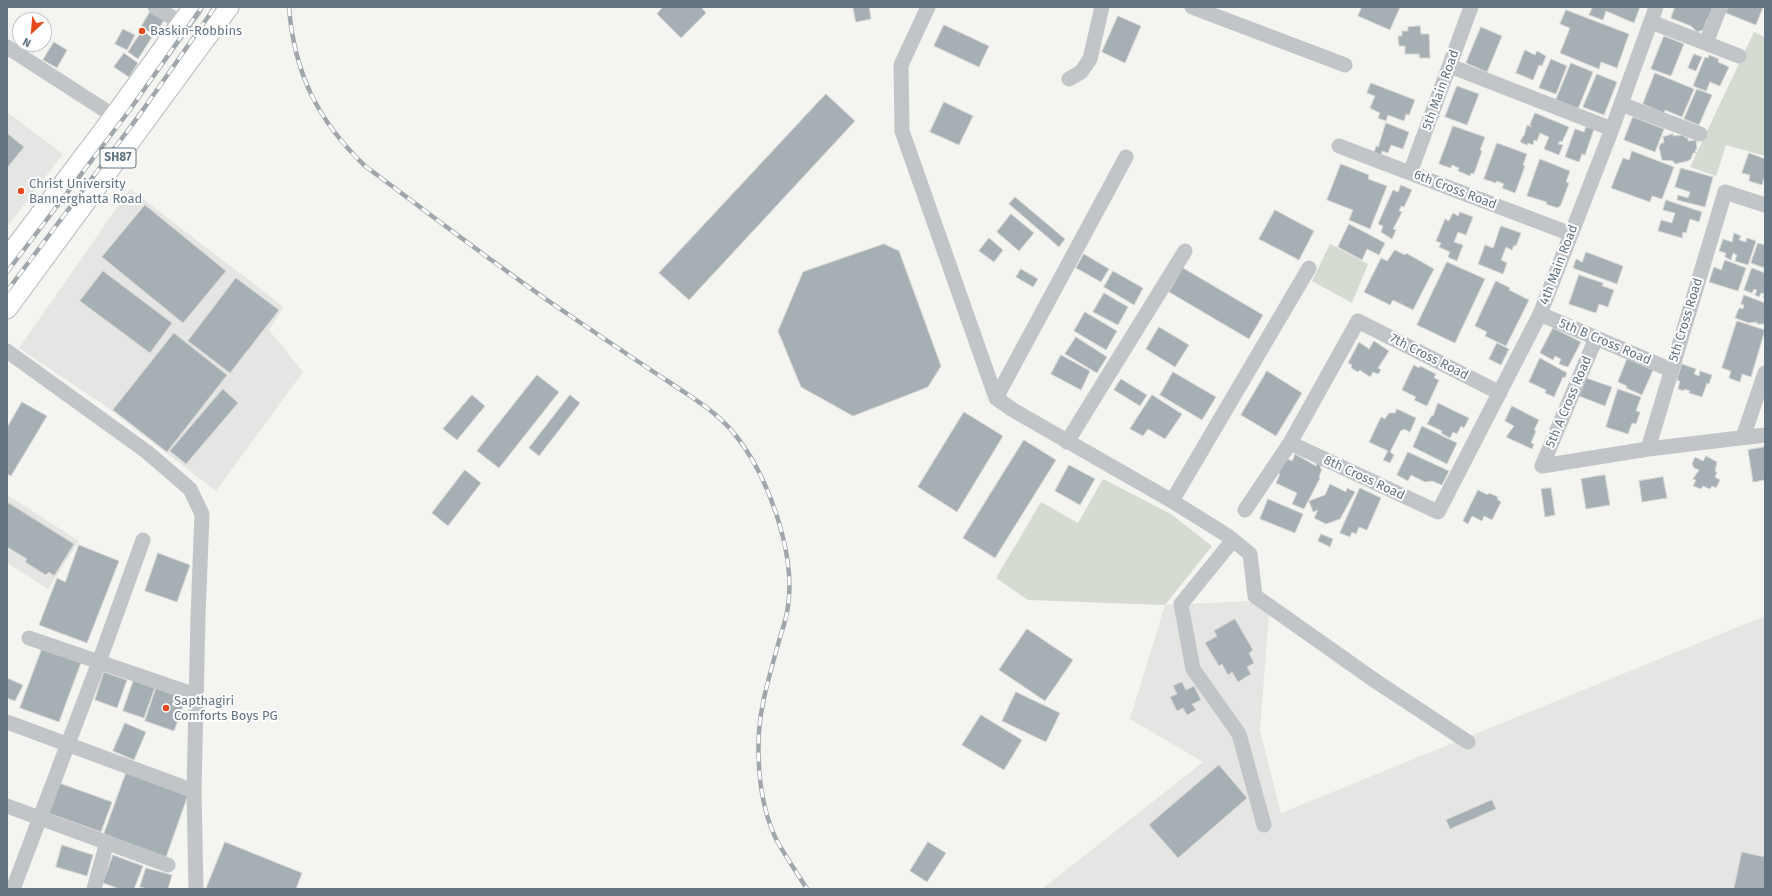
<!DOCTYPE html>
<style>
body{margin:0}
#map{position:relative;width:1772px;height:896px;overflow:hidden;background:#f4f4f0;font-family:"Fira Sans",sans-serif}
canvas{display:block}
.frame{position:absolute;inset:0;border:8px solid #637582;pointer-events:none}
.north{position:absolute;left:12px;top:12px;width:40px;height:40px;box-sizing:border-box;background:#fff;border:1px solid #c1c8cd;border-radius:50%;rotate:206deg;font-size:11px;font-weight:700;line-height:16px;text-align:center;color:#637582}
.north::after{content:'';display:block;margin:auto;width:14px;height:18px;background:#e6491e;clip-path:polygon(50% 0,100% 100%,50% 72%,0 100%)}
</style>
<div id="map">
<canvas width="1772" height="896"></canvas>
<div class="frame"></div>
<div class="north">N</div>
</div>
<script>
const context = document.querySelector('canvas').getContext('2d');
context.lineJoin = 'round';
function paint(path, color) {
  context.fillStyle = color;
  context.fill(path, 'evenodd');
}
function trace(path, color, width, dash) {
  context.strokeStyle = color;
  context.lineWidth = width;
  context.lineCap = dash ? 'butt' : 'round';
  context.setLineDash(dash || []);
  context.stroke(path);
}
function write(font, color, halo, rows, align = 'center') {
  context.font = font + ' "Fira Sans",sans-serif';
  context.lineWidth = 4;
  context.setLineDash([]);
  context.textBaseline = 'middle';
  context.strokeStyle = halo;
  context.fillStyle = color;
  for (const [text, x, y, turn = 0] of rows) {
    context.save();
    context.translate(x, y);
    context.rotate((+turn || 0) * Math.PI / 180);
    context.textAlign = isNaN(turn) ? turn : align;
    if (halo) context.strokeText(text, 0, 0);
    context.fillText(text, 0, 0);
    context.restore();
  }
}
paint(new Path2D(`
 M7 112 63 154 7 227Z
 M130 189 284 307 269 330 303 372 216 491 104 405 19 348Z
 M7 495 79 541 48 589 7 563Z
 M1270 600 1260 730 1281 813 1765 616V889H1042L1203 762 1130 719 1165 605Z`), '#e5e6e4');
paint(new Path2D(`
 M1754 32 1765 37V156L1726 145 1716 176 1690 167Z
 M1330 244 1368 264 1352 303 1312 281Z
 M1103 479 1171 514 1212 546 1165 605 1028 600 996 578 1041 502 1078 523Z`), '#d5dbd1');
const building = new Path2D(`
 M663 7H701L706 13 681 38 657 14Z
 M853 7H869L871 19 856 22Z
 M1362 7H1400L1390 30 1358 16Z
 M1593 7H1640L1634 23 1606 11 1603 20 1589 15Z
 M1675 7H1711L1713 8 1709 19H1707L1703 30 1697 32 1691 26 1671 18Z
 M1728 7H1763L1756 25 1726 13Z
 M1566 10 1629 34 1617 68 1601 62 1599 69 1560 53 1570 28 1560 24Z
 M150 12 164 20 155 35 141 27Z
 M1118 16 1141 26 1125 63 1102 52Z
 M944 25 989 46 979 67 934 46Z
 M1420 26 1421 34H1429L1430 58H1420L1419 54H1405V46H1399L1398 36H1402V31H1408V27Z
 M1481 27 1502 36 1487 72 1466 63Z
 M123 29 135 35 127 50 115 44Z
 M142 31 152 37 138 59 128 52Z
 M1664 36 1684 44 1671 76 1651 69Z
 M54 42 67 50 57 68 43 60Z
 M1525 50 1535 55 1537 51 1546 56 1542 66 1539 65 1533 80 1516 73Z
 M124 53 138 63 129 77 114 67Z
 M1694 54 1702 57 1696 71 1688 68Z
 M1709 55 1719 59 1718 62 1729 67 1720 86 1710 82 1706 91 1693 86 1705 57 1708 58Z
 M1551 59 1567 66 1556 94 1539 88Z
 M1571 63 1593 72 1578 109 1556 100Z
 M1655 73 1694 89 1682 117 1665 110 1664 113 1643 104Z
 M1597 74 1617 82 1604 115 1583 107Z
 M1371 83 1415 100 1409 115 1406 114 1404 121 1388 115 1386 121 1378 118 1380 113 1370 108 1375 96 1367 93Z
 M1457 86 1479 94 1467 125 1445 117Z
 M1697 89 1712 95 1699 125 1684 119Z
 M826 94 855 121 689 300 659 273Z
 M944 102 973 116 959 145 930 132Z
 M1535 113 1569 127 1562 142 1560 141 1558 144 1563 145 1559 155 1544 149 1549 137 1540 133 1537 141 1534 140 1533 145 1528 143 1527 145 1520 142 1523 136H1524L1527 125 1532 127 1530 125Z
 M1633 117 1664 129 1655 152 1624 140Z
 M1386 123 1409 132 1403 149 1391 145 1388 153 1382 151 1381 156 1374 153 1376 146 1378 147Z
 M1453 126 1485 137 1480 150 1482 151 1474 174 1471 173 1470 176 1458 171 1459 168 1452 165 1451 168 1439 164Z
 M1586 127 1594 129 1585 155 1582 154 1579 162 1565 157 1575 129 1584 132Z
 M7 133 24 147 7 168Z
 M1673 134V136L1684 135V137L1688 138V141L1696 140 1697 149 1695 150 1696 153H1693L1691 159 1688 161 1675 164 1673 161 1662 160 1659 147 1661 143H1664L1663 137Z
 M1497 143 1527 154 1523 165 1525 166 1515 193 1502 188 1504 184 1497 181 1496 183 1484 179Z
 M1632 151 1674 167 1662 199 1652 196 1650 202 1611 188 1623 158 1629 160Z
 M1749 153 1765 159V175L1762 185 1749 181 1750 175 1742 173Z
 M1540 159 1570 171 1566 182 1569 183 1560 207 1559 206 1558 208 1546 204 1547 202 1527 196Z
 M1341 164 1369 175 1368 179 1387 186 1370 229 1349 220 1353 210 1327 200Z
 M1681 168 1713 177 1705 207 1677 200 1678 195 1688 198 1690 192 1675 187Z
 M1401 185 1412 190 1404 207 1401 206 1399 211 1402 212 1393 229 1396 230 1392 239 1381 232 1383 226 1378 224 1393 190 1398 192Z
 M1015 197 1065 239 1059 247 1009 204Z
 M1666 200 1702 212 1699 222 1690 219 1686 233 1683 232 1682 238 1658 231 1661 220 1672 223 1675 213 1663 210Z
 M145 205 226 271 183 323 102 257Z
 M1275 210 1314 231 1299 260 1259 239Z
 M1460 212 1473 217 1466 235 1458 232 1454 242 1463 245 1457 261 1448 257 1450 252 1439 247 1441 243 1436 241 1445 219 1449 221 1453 213 1458 216Z
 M1011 214 1034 233 1019 251 997 232Z
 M1349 224 1385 243 1379 255 1367 249 1362 260 1338 247Z
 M1501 226 1521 233 1516 246 1514 245 1512 250 1506 247 1501 260 1507 263 1503 274 1478 264 1485 245 1493 248Z
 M1734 233 1741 236 1739 240 1746 242 1747 238 1756 241 1748 265 1735 261 1737 255 1733 253 1731 260 1725 257 1726 253 1719 251 1723 239 1732 242Z
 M989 238 1003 250 994 262 979 251Z
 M1758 243 1765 245V268L1751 263Z
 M884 244 899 251 941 366 928 387 853 416 801 387 778 331 803 272Z
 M1395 250 1405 255 1406 253 1434 269 1413 310 1393 300 1390 305 1364 292 1381 258 1387 261Z
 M1586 252 1623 266 1617 284 1573 268 1576 259 1582 262Z
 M1084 254 1109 269 1101 282 1076 268Z
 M1725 260 1746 268 1738 291 1709 282 1714 267 1721 270Z
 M1447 262 1485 279 1455 343 1417 325Z
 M1183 268 1263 315 1249 339 1169 292Z
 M1752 268 1765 273V298L1763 297 1765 294 1761 293 1759 297 1755 295 1757 290 1754 289 1752 293 1744 290Z
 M1021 269 1038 279 1033 287 1016 277Z
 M103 271 172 323 150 353 80 301Z
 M1113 271 1143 288 1134 305 1104 287Z
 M1579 275 1603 283 1602 286 1614 290 1608 307 1599 304 1596 313 1569 304Z
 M236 278 279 310 230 373 188 341Z
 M1496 281 1510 288 1509 290 1529 300 1506 346 1485 336 1487 332 1475 326Z
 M1104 293 1128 307 1118 325 1093 312Z
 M1744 295 1765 303V324H1757V322L1749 323 1735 318 1739 308 1743 309 1744 305 1741 304Z
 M1085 312 1117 331 1106 350 1074 331Z
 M1737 321 1765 330 1751 377 1742 374 1740 382 1729 378 1731 371 1722 368Z
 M1159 327 1189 345 1175 367 1146 349Z
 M1553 328 1581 342 1568 367 1559 364 1561 359 1555 356 1553 360 1540 353Z
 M174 333 227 375 167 452 113 410Z
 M1076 337 1107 357 1097 373 1065 354Z
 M1374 341 1389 351 1378 368 1381 370 1378 374 1373 372 1370 377 1360 370 1358 372 1351 368 1352 365 1348 363 1359 342 1369 349Z
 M1497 343 1509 349 1501 365 1489 359Z
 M1061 355 1090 371 1081 390 1051 374Z
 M1540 358 1567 373 1565 378 1563 377 1554 397 1545 393 1546 390 1529 382Z
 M1627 359 1653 370 1642 395 1626 388 1627 386 1618 382Z
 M1682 364 1696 369 1694 374 1699 376 1700 371 1712 375 1709 384 1707 383 1702 397 1689 393 1690 391 1684 389V391L1678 389 1680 381 1677 380Z
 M1414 365 1419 368 1420 366 1436 374 1434 378 1439 380 1427 406 1414 400 1416 397 1402 390Z
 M1267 371 1302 393 1276 436 1241 415Z
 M1173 372 1216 397 1202 420 1160 395Z
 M537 375 559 392 499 468 477 451Z
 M1586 378 1612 387 1605 406 1579 396Z
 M1121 379 1147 395 1140 406 1114 390Z
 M223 389 238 403 186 464 170 451Z
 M1618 389 1641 397 1636 411 1640 412 1636 424 1632 423 1628 434 1606 427Z
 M472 395 485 406 457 440 443 429Z
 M570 395 580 403 539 456 529 448Z
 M1152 395 1182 414 1165 439 1148 429 1143 436 1130 429Z
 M22 402 47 416 11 476 7 474V428Z
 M1438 403 1469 418 1464 428 1461 426 1457 434 1453 432 1450 438 1441 433 1442 431 1427 424 1432 415 1433 416Z
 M1512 406 1539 420 1534 430 1536 431 1531 443 1534 444 1532 449 1506 437 1514 426 1505 421Z
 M1397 409 1416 418 1410 432 1404 429 1402 431 1401 430 1390 452 1394 455 1390 463 1383 460 1388 451 1369 442 1381 417 1385 419 1389 413H1395Z
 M964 412 1003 436 957 512 918 487Z
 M1422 426 1457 443 1447 464 1413 447Z
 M1024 440 1056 460 995 558 963 538Z
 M1765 447V480L1753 482 1748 450Z
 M1408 452 1449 471 1442 485 1432 481 1425 482 1411 475 1408 481 1397 475Z
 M1295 454 1316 466 1317 463 1321 466 1320 468 1322 469 1319 477 1320 478 1304 509 1292 504 1297 493 1276 483 1280 474 1278 473 1285 458 1292 461Z
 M1706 456 1717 462 1715 471 1717 472 1715 477 1720 480 1716 488 1712 486 1710 489 1703 486 1701 489 1693 486 1696 480 1693 479 1699 470 1694 468 1692 464 1695 457 1703 461Z
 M1069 465 1095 479 1080 505 1055 491Z
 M465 470 481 483 448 526 432 513Z
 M1605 475 1610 505 1586 509 1581 479Z
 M1663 477 1667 498 1642 502 1639 481Z
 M1330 484 1346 492 1347 488 1355 492 1340 519 1326 524 1314 518 1318 510 1313 512 1309 501 1325 495Z
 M1360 488 1381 498 1367 530 1359 527 1356 534 1352 532 1350 537 1340 533Z
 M1551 488 1555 515 1545 517 1541 489Z
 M1478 490 1488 495 1489 493 1498 497 1497 499 1501 502 1492 520 1484 516 1482 521 1472 516 1468 524 1463 521Z
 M1268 499 1303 514 1295 533 1260 519Z
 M7 502 74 544 54 576 49 572 46 575 25 562 27 559 7 547Z
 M1321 534 1333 539 1330 547 1318 541Z
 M79 545 119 561 87 643 39 625 57 578 65 582Z
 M158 553 190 565 177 602 145 591Z
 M1235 619 1253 650 1249 653 1254 663 1247 667 1251 674 1238 682 1232 672 1228 675 1222 664 1219 666 1205 643 1217 636 1214 631Z
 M1027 629 1073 660 1045 701 999 670Z
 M43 646 82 660 59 722 20 708Z
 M104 672 127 680 117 708 95 700Z
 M7 678 23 685 15 701 7 698Z
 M134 679 155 687 144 718 123 711Z
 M1182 682 1186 690 1194 686 1201 700 1192 704 1196 710 1187 715 1183 708 1177 711 1170 697 1177 694 1173 686Z
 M157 685 187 695 174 731 145 721Z
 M1016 692 1060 713 1046 742 1002 721Z
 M981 715 1022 740 1004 770 962 745Z
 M125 723 146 732 134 760 113 751Z
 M1219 765 1247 798 1178 858 1149 825Z
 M126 773 188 795 166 857 104 834Z
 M59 783 112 802 101 832 48 813Z
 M1492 800 1496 809 1450 829 1446 820Z
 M225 842 302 873 296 889H206Z
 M928 842 946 853 927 882 910 871Z
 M62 845 93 855 87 876 56 867Z
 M1742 852 1765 857V889H1734Z
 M113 855 143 866 134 889H120L103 883Z
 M146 868 172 875 168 889H148L140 887Z`);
paint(building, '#a6afb4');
trace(building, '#d5d5d3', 1);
const major = new Path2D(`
 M7 258 114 116 193 7
 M7 309 229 7`);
trace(major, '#b2b7ba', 21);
trace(new Path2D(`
 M155 7 181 23
 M928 7 901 65 902 131 996 398 1013 410 1172 501 1228 536 1250 554 1255 596 1377 682 1468 742
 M1192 7 1345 65
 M1651 22 1739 56
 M1706 43 1720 7
 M7 47 114 116
 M1450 66 1612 129
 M1069 79 1081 72 1090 59 1102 7
 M1621 104 1700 134
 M1339 146 1571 234
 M1410 173 1471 7
 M1540 314 1671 370
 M7 351 147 452 190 489 202 514 198 616 194 791 196 889
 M996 398 1126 157
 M1743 437 1765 373
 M1067 442 1185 251
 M1290 443 1438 512 1540 314 1612 129 1656 7
 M1648 449 1725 192 1765 205
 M1542 466 1648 449 1765 435
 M1542 466 1596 338
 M1172 501 1309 268
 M1245 510 1290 443 1358 321 1500 393
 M1233 540 1181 604 1193 669 1239 734 1264 825
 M29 638 196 695
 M7 722 194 791
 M7 806 168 865
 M13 889 99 662 143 540
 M94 889 107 842`), '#c1c5c8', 15);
trace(major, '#fff', 19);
const rail = new Path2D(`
 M289 7C294 73 318 121 365 166 434 217 503 271 575 319 606 340 637 361 669 382 691 397 714 410 732 431 767 472 796 552 788 606 787 616 784 625 781 634 775 655 769 676 764 698 754 741 757 801 777 841 786 857 797 873 807 889
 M7 272 129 111 202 7
 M7 291 138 117 215 7`);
trace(rail, '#a0a7ac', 4.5);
trace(rail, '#fff', 3, [9]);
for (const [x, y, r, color] of [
 [142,31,4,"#e6491e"],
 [21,191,4,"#e6491e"],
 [166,708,4,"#e6491e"]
]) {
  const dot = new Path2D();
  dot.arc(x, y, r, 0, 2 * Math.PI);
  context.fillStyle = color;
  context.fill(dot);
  trace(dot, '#fff', 1.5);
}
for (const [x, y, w] of [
 [118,158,36]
]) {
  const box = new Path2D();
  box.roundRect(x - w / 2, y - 10, w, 20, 3);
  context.fillStyle = '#fff';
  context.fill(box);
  trace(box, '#637582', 1);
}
write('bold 12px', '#637582', null, [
 ["SH87",118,158]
]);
write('13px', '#637582', '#fff', [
 ["Baskin-Robbins",150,31],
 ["Christ University",29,184],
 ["Bannerghatta Road",29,199],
 ["Sapthagiri",174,701],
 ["Comforts Boys PG",174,716]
], 'left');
write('13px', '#637582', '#fff', [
 ["5th Main Road",1441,90,-70],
 ["6th Cross Road",1455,190,21],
 ["4th Main Road",1559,265,-69],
 ["5th Cross Road",1686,320,-73],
 ["5th B Cross Road",1605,342,23],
 ["7th Cross Road",1429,357,27],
 ["5th A Cross Road",1569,402,-67],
 ["8th Cross Road",1364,478,25]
]);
</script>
